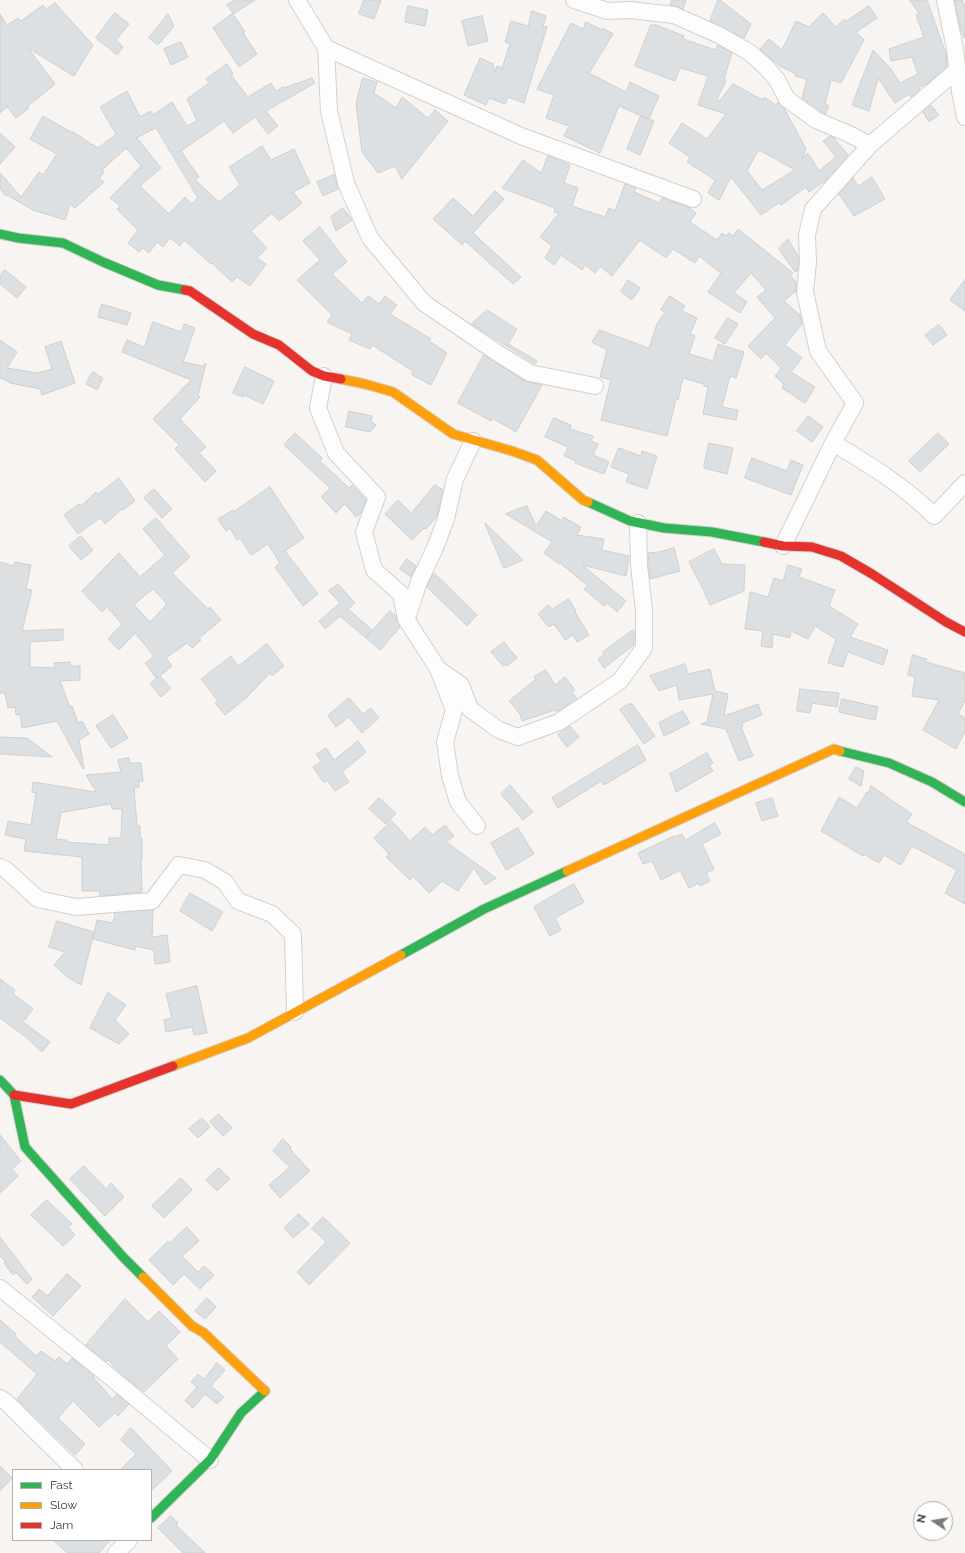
<!DOCTYPE html>
<style>
body{margin:0}
#map{position:relative;width:965px;height:1553px;overflow:hidden;background:#f7f4f1;font-family:Raleway,sans-serif}
canvas{display:block}
.legend{position:absolute;left:12px;top:1469px;width:140px;height:72px;box-sizing:border-box;background:#fff;border:1px solid #b1b0af;margin:0;padding:5px 7px;list-style:none;font-size:12px;color:#3c3a38}
.legend li{display:flex;align-items:center;gap:8px;height:20px}
.legend b{width:20px;border:1px solid #b1b0af}
.north{position:absolute;left:913px;top:1501px;width:40px;height:40px;box-sizing:border-box;background:#fff;border:1px solid #b1b0af;border-radius:50%;rotate:282deg;font-size:11px;font-weight:700;line-height:16px;text-align:center;color:#3c3a38}
.north::after{content:'';display:block;margin:auto;width:14px;height:18px;background:#7d7b79;clip-path:polygon(50% 0,100% 100%,50% 72%,0 100%)}
</style>
<div id="map">
<canvas width="965" height="1553"></canvas>
<ul class="legend">
<li><b style="height:5px;background:#30b455"></b>Fast</li>
<li><b style="height:5px;background:#ff9f0a"></b>Slow</li>
<li><b style="height:5px;background:#e5322d"></b>Jam</li>
</ul>
<div class="north">N</div>
</div>
<script>
const context = document.querySelector('canvas').getContext('2d');
context.lineJoin = 'round';
function paint(path, color) {
  context.fillStyle = color;
  context.fill(path, 'evenodd');
}
function trace(path, color, width, dash) {
  context.strokeStyle = color;
  context.lineWidth = width;
  context.lineCap = dash ? 'butt' : 'round';
  context.setLineDash(dash || []);
  context.stroke(path);
}
const building = new Path2D(`
 M235 0H255L233 14 245 32 243 33 257 54 239 67 213 28 233 13 227 5Z
 M364 0H381L374 19 359 14Z
 M672 0H686L683 9 670 5Z
 M718 0H720L751 24 744 38 710 21Z
 M910 0H927L946 54 947 66 927 84 919 87 920 89 911 97 909 94 895 103 878 78 869 111 852 105 873 50 891 69 900 83 918 74 912 57 891 61 889 49 924 37 916 15 919 14Z
 M955 0H962L965 7V38H964L961 30Z
 M55 3 93 45 74 76 28 48 55 84 27 107 29 108 16 118 7 107 0 113V14L7 25 18 18 21 21 43 5 46 9Z
 M408 6 428 10 425 26 405 22Z
 M869 6 877 18 856 32 864 40 841 83 831 80 825 104 829 106 825 114 802 98 807 79 795 76 796 74 778 65 760 49 769 39 782 50 796 21 809 27 823 13 836 27 844 19 846 21Z
 M532 11 546 16 543 26 547 27 524 103 508 97 505 104 489 98 486 105 464 95 480 58 493 64 495 72 497 66 502 68 510 44 505 42 511 21 528 26Z
 M115 13 129 24 116 40 123 47 117 55 96 38Z
 M168 14 174 26 158 45 149 38Z
 M482 16 488 41 468 46 462 21Z
 M586 22 602 30 603 28 613 34 589 73 626 92 630 82 659 96 649 119 619 106 600 153 564 136 569 126 546 118 554 95 537 89 571 23 583 29Z
 M651 25H656L684 36 683 39 716 50 718 45 732 53 724 79 726 80 717 100 719 101 733 84 763 100 764 97 776 105 778 102 784 108 806 149 802 158 808 153 819 171 836 157 823 141 830 136 834 138 848 155 825 181 809 192 806 187 781 205 779 203 761 215 731 177 719 200 708 193 715 180 687 162 690 157 669 143 682 123 707 139 726 114 698 105 708 76 680 68 675 81 635 66ZM759 150 790 167 795 170 762 190 747 171Z
 M181 42 188 57 171 65 164 49Z
 M227 64 233 74 231 75 248 97 271 83 276 91 283 87 284 88 312 78 315 83 266 111 278 126 268 134 255 117 233 133 224 121 181 151 199 177 195 180 219 202 240 185 229 167 262 146 271 160 294 149 310 183 293 192 302 203 279 221 272 213 251 231 267 248 257 258 266 264 250 286 237 277 232 282 212 263 211 264 184 240 180 246 170 238 163 247 157 242 149 253 143 248 139 252 128 243 138 230 117 209 120 206 110 198 141 166 126 148 102 170 104 172 99 179 104 182 75 208 70 204 65 220 33 210 7 195 6 196 0 189V173L21 197 39 172 43 175 57 154 30 139 43 116 73 133V132L98 148 116 134 100 107 127 91 140 117 151 111 153 115 172 102 187 126 197 121 187 99 209 83 206 79ZM156 128 198 198 191 204 185 197 169 214 140 186 161 168 137 138Z
 M363 78 377 82 374 93 396 108 402 97 428 118 435 110 448 121 402 179 395 166 378 173 362 152 356 104Z
 M931 105 939 115 929 122 923 112Z
 M641 116 654 121 640 155 627 149Z
 M0 133 15 147 0 164Z
 M548 156 570 165 564 183 578 188 572 206 605 217 609 208 615 211 625 184 636 188 634 192 659 203 662 198 688 207 696 213 690 222 717 240 722 233 726 236 729 233 733 236 738 229 793 273 790 275 796 282V291L784 301 800 315 802 324 785 345 802 358 791 372 815 387 805 403 782 388 784 384 775 376 781 368 766 353 761 359 748 346 775 318 757 297 766 290 751 273 734 293 747 302 740 313 708 292 721 273 699 256 695 263 673 249 666 258 640 240 612 276 600 266 595 273 585 265 582 270 561 255 554 265 545 258 552 246 540 237 559 213 554 212 555 208 502 188 523 160 541 173Z
 M334 175 338 189 323 196 317 182Z
 M872 177 885 199 854 216 839 194 853 178 858 186Z
 M495 191 504 199 473 233 521 277 513 284 465 241 462 245 433 219 453 198 473 216Z
 M343 208 352 220 336 231 331 217Z
 M320 227 347 262 332 274 362 303 368 296 379 304 385 296 397 305 390 314 431 339 429 341 447 353 431 385 412 375 413 371 372 345 370 349 349 340 352 334 327 322 332 315 297 280 320 260 303 241Z
 M788 239 798 256V270L795 272 779 249Z
 M5 270 26 287 17 298 0 284V276Z
 M628 280 640 288 632 300 621 292Z
 M965 280V311L950 300Z
 M670 296 685 306 682 311 697 318 690 334 695 336 689 354 713 361 718 344 744 352 736 378 730 376 722 407 738 410 736 420 703 414 708 387 704 386V384L683 378 678 400 676 399 667 436 601 420 611 380 600 377 607 350 592 342 599 330 649 348 657 324 665 312 661 310Z
 M102 304 131 313 127 325 98 317Z
 M487 310 517 329 508 344 537 361 535 364 472 324Z
 M728 318 738 324 725 344 715 338Z
 M153 322 181 332 184 324 195 328 183 362 203 366 206 363 198 395 200 397 180 419 206 447 199 453 216 471 205 482 175 449 179 445 153 419 191 380 122 352 127 340 144 347Z
 M939 325 947 335 933 345 925 335Z
 M0 340 17 352 7 368 37 373 52 369 45 347 61 341 75 383 42 395 40 389 10 383 1 378 0 379Z
 M484 355 525 381 542 385 516 432 492 418 491 421 458 403Z
 M245 367 274 381 263 404 244 395 243 397 233 393Z
 M93 372 103 378 97 390 86 384Z
 M349 411 372 416 371 422 376 425 370 432 346 427Z
 M808 416 823 427 812 442 797 431Z
 M554 418 571 425 570 429 593 436 591 441 598 444 593 455 609 462 604 474 575 463 576 461 564 456 568 447 545 437Z
 M295 433 322 458 320 461 349 488 352 485 366 500 361 513 356 517 345 504 336 513 321 497 330 488 284 445Z
 M938 433 949 444 920 472 909 461Z
 M709 443 733 448 727 474 704 468Z
 M619 448 641 456 642 451 657 456 647 489 626 482 629 474 611 467Z
 M752 458 787 471 791 460 803 465 791 495 745 478Z
 M119 478 135 501 123 510 122 509 105 524 100 518 78 534 64 515 79 504 81 506 96 492 98 494Z
 M435 485 443 490 437 516 426 529 424 528 412 540 385 514 398 500 411 513Z
 M270 487 304 538 285 551 318 594 303 606 275 567 280 563 268 544 251 555 240 538 237 540 230 528 226 531 218 519 233 510 234 511Z
 M154 489 172 509 162 518 144 498Z
 M527 506 536 526 546 511 562 521 563 517 581 527 577 535 604 539 602 550 629 556 626 576 582 565 626 601 617 612 607 603 604 606 584 589 588 586 560 563 559 564 544 553 552 542 506 514Z
 M156 518 190 557 172 573 208 609 210 607 221 620 199 638 201 640 192 648 187 643 166 658 172 666 160 676 171 688 161 697 150 684 159 676 156 678 145 663 154 656 135 633 119 650 108 639 122 624 107 607 102 612 82 591 119 553 140 577 165 555 143 529ZM153 589 167 604 150 622 134 605Z
 M485 523 523 560 504 568Z
 M81 536 93 550 81 560 69 546Z
 M674 548 680 571 650 579 648 553 659 552Z
 M714 549 722 564 745 565 744 591 710 605 703 589 689 562Z
 M407 559 416 566 411 577 400 569Z
 M0 562 14 566 15 562 31 565 26 589 32 590 22 631 63 629V640L30 642V667L55 668 54 663 70 662V666H80V680L60 681 70 707 72 706 78 723 82 721 89 734 79 740 84 768 83 769 57 721 22 728 20 714 16 715 15 707 8 708 5 693H0Z
 M788 565 802 569 799 577 835 590 829 606 858 624 850 637 888 650 883 665 848 652 843 667 828 663 836 639 815 626 808 639 791 631 790 638 773 634 772 648 761 646 763 631 745 629 750 592 768 597 774 578 783 581Z
 M434 573 477 615 467 626 427 587Z
 M338 584 355 603 348 609 372 630 366 638 340 616 325 629 319 621 340 603 329 591Z
 M569 599 576 611 575 612 589 635 577 642 573 635 565 640 554 624 549 627 538 614 548 605 552 609Z
 M390 611 396 616 400 627 380 650 366 638Z
 M633 630 634 632V645L604 668 598 659 604 654 603 652Z
 M504 642 517 658 507 666 506 664 503 666 491 652Z
 M267 644 284 666 272 676 270 673 246 698 225 715 215 703 218 701 201 679 231 656 238 666Z
 M913 655 927 659 926 662 965 673V701L958 714 965 718V732L956 749 923 730 939 700 912 696 915 677 908 675Z
 M685 664 688 674 710 669 715 691 728 694 724 716 758 704 762 715 742 723 743 726 741 727 753 756 739 761 726 729 701 724 707 722 713 694 679 700 677 685 659 691 650 676Z
 M546 670 555 685 565 677 575 690 572 692 577 699 556 712 555 710 522 721 520 714 509 701 536 679 534 677Z
 M800 689 839 693 837 707 812 703 810 713 797 711Z
 M349 698 363 714 371 708 379 718 362 733 349 717 336 727 328 716Z
 M842 699 878 707 875 720 839 712Z
 M628 704H632L655 736 644 744 620 710Z
 M683 711 690 723 664 736 659 723Z
 M113 715 128 738 111 748 96 726Z
 M570 726 579 737 567 747 558 735Z
 M0 737 27 738 52 757 0 754Z
 M358 741 366 752 342 772 349 782 335 791 327 780 324 783 313 767 321 761 316 754 326 748 334 760Z
 M638 745 646 760 604 785 601 781 558 808 552 798Z
 M707 753 713 763 709 765 713 771 676 792 670 774Z
 M129 758 130 763H141L143 781H139V787L134 788 137 826H140V838H142V860H141L142 892 100 896V891H82V857L24 851 26 839 5 835 8 821 31 825 36 793 32 792 33 782 96 792 86 775 121 772 118 760ZM111 804 112 809H122L121 838H109V845L67 842V840L56 839 61 813Z
 M856 767 864 771 861 786 849 779Z
 M510 785 533 812 523 820 501 794Z
 M871 786 912 814 906 822 965 854V904L945 893 957 870 912 846 901 865 884 855 879 863 864 854 863 856 821 831 839 797 857 808 867 792H869Z
 M379 798 396 813 386 824 369 809Z
 M772 798 778 816 762 821 756 803Z
 M392 821 410 841 425 827 432 835 445 825 454 836 446 842 496 878 485 885 474 868 458 891 442 881 429 893 413 876 410 880 386 857 389 854 374 838Z
 M715 823 721 834 702 844 714 869 706 873 710 881 700 886 699 883 689 888 680 870 661 880 652 861 643 864 638 853 674 836 675 837 682 834 685 840Z
 M518 828 534 854 506 870 491 843Z
 M574 884 584 902 555 918 561 930 550 936 534 907Z
 M190 893 223 912 212 931 180 911Z
 M153 910 152 937 167 935 170 962 155 964 154 950 135 946V950L93 939 97 920 113 923 115 913Z
 M57 921 94 932 81 985 66 976 54 965 65 952 49 947Z
 M0 979 15 990 13 994 33 1009 23 1022 50 1042 42 1052 30 1041V1040L0 1018Z
 M197 986 207 1033 194 1035 192 1027 166 1032 164 1020 172 1018 166 994Z
 M108 993 126 1005 115 1020 129 1034 119 1044 90 1028Z
 M219 1114 232 1128 223 1136 210 1122Z
 M202 1118 210 1127 198 1138 189 1129Z
 M0 1135 21 1161 12 1169 18 1176 0 1193Z
 M283 1139 291 1147 290 1149 310 1171 280 1198 269 1185 290 1167 273 1151Z
 M84 1166 106 1189 111 1183 124 1197 105 1216 70 1179Z
 M219 1168 230 1179 217 1191 206 1180Z
 M181 1178 192 1190 164 1218 152 1206Z
 M47 1200 72 1224 68 1227 75 1235 63 1246 31 1215Z
 M299 1214 309 1224 293 1238 284 1228Z
 M323 1217 350 1243 309 1285 297 1272 326 1242 312 1229Z
 M187 1227 199 1241 182 1256 198 1272 204 1266 214 1275 200 1289 184 1274 173 1285 149 1260 168 1241 169 1243Z
 M0 1237 32 1279 27 1284 16 1273 13 1275 4 1263 6 1262 0 1256Z
 M67 1274 81 1286 53 1316 32 1297 39 1289 47 1296Z
 M207 1298 216 1307 205 1319 195 1311Z
 M125 1299 148 1322 159 1311 180 1332 166 1346 178 1359 144 1392 121 1374 108 1360 106 1362 86 1345Z
 M0 1320 16 1334 15 1336 36 1356 41 1351 55 1361 59 1357 67 1364 72 1358 94 1376 93 1377 112 1399 117 1394 129 1404 118 1416 115 1413 99 1427 73 1401 58 1418 85 1444 75 1455 17 1399 37 1374 0 1342Z
 M217 1363 225 1370 211 1386 224 1397 217 1404 205 1394 193 1408 185 1401 197 1387 191 1382 198 1374 204 1379Z
 M131 1428 172 1471 151 1491V1470H120L136 1454 121 1440Z
 M0 1466 12 1478 0 1491Z
 M171 1516 178 1523 176 1525 205 1553H183L158 1528Z
 M53 1540H110L99 1553H68Z`);
paint(building, '#dde0e3');
trace(building, '#cfcfce', 1);
const street = new Path2D(`
 M297 0 326 48 329 111 346 183 370 238 424 303 496 352 530 373 595 386
 M574 0 607 11 630 10 674 15 719 35 749 52 766 67 777 80 787 99 816 120 849 134 870 145
 M945 0 955 49 960 92 965 117
 M326 48 521 136 693 199
 M324 376 318 408 336 453 377 497 364 532 374 570 401 594 406 619 438 669 454 710 445 742 450 776 458 802 477 826
 M833 443C867 463 906 487 934 516L965 483
 M783 546 833 443 855 403 818 351 805 292 808 262 807 235 813 209 870 145 957 70
 M407 618 419 582 435 548 446 519 455 479 473 441
 M438 669 461 685 470 709 499 730 518 737 559 722 620 681 644 648V611L639 565 638 523
 M0 867 5 869 38 899 76 907 152 901 179 865 205 870 225 882 238 901 272 914 293 934 295 1012
 M0 1288 114 1380 210 1460
 M0 1398 5 1401 75 1470
 M116 1553 129 1540`);
const fast = new Path2D(`
 M0 234 18 238 63 243 103 262 158 285 185 290
 M588 502 630 521 664 528 712 532 764 542
 M840 751 889 763 932 782 965 802
 M401 955 484 909 567 871
 M0 1080 14 1095 25 1147 124 1258 143 1277
 M151 1518 210 1460 241 1413 265 1391`);
const slow = new Path2D(`
 M341 379 365 384 393 392 453 434 512 451 537 460 583 500 588 502
 M567 871 834 749 840 751
 M173 1066 248 1038 401 955
 M143 1277 192 1326 204 1333 265 1391`);
const jam = new Path2D(`
 M185 290 190 291 253 334 279 345 312 371 324 376 341 379
 M764 542 783 546 812 547 841 556 872 574 946 622 965 632
 M14 1095 71 1104 173 1066`);
trace(street, '#d3d1ce', 18);
trace(fast, '#d3d1ce', 11);
trace(slow, '#d3d1ce', 11);
trace(jam, '#d3d1ce', 11);
trace(street, '#fefdfd', 16);
trace(fast, '#30b455', 9);
trace(slow, '#ff9f0a', 9);
trace(jam, '#e5322d', 9);
</script>
